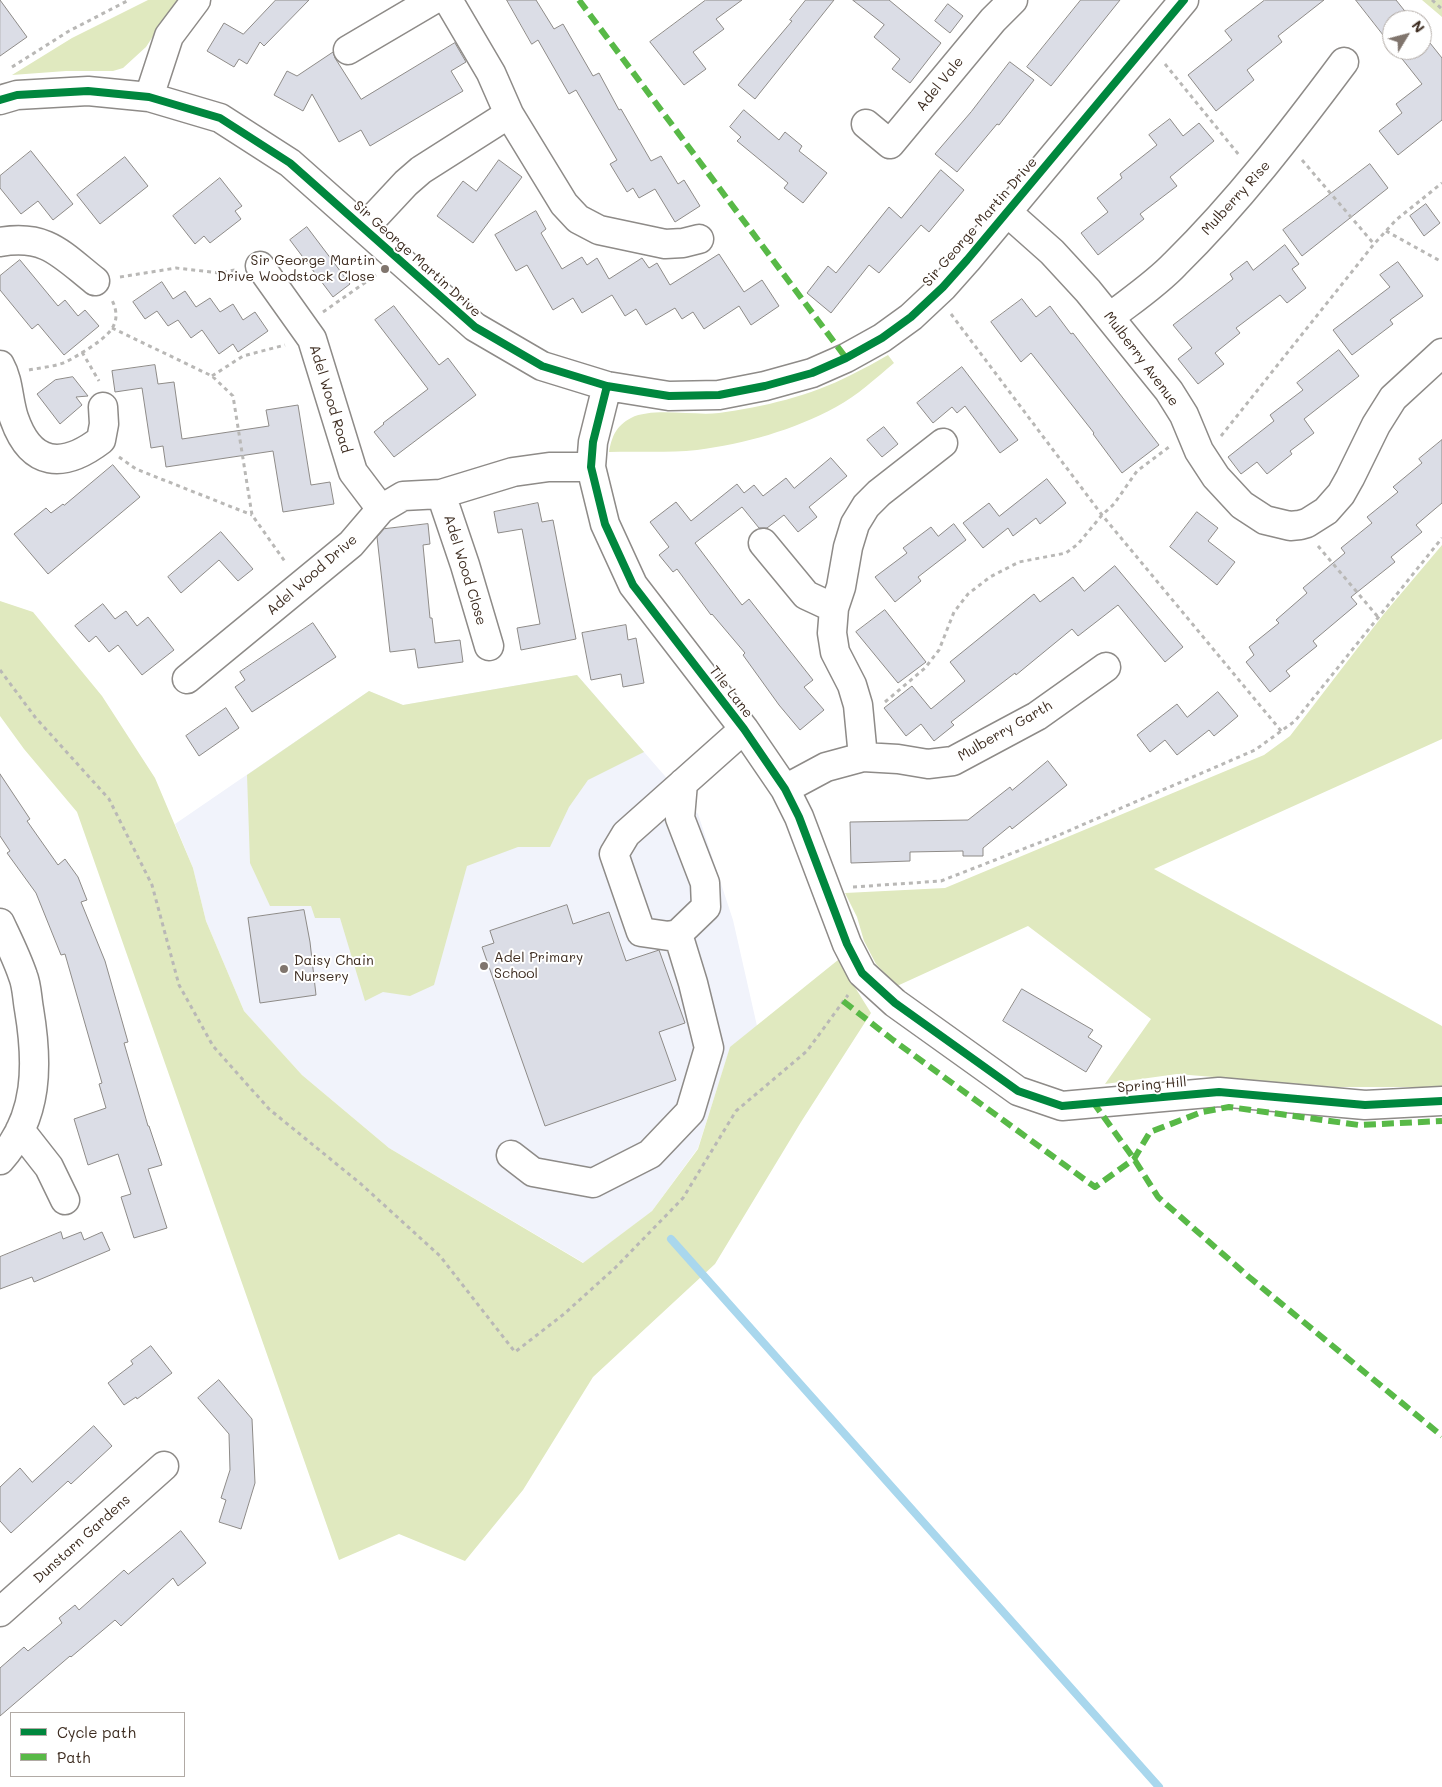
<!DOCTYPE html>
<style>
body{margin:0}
#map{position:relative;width:1442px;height:1787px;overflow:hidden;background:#fff;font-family:Mali,sans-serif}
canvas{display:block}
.legend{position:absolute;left:10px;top:1712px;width:175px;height:65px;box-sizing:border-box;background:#fff;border:1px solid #b1aaa5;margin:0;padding:6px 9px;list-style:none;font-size:15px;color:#3b2a1e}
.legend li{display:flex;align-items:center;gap:10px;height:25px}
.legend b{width:25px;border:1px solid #b1aaa5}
.north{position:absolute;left:1382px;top:10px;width:50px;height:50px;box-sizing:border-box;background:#fff;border:1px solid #b1aaa5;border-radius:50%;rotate:53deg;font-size:14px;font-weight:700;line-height:20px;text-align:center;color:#3b2a1e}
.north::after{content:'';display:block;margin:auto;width:18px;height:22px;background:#80756d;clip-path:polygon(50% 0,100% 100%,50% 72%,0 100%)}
</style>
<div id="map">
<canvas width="1442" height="1787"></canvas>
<ul class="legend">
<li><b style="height:6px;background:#00873e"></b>Cycle path</li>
<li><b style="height:6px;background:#58b947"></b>Path</li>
</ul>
<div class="north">N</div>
</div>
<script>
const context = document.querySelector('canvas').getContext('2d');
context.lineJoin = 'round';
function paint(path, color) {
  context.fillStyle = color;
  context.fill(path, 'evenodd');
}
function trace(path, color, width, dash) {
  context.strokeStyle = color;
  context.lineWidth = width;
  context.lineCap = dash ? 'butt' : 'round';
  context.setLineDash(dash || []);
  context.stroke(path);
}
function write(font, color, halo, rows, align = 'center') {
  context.font = font + ' Mali,sans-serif';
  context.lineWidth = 4;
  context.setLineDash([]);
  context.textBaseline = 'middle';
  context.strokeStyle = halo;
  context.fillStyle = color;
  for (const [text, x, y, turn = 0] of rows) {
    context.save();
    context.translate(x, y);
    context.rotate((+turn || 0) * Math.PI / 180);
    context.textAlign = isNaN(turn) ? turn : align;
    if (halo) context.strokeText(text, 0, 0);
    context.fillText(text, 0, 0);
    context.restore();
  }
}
paint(new Path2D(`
 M577 675 698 814 733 920 757 1026 730 1048 698 1148 652 1211 584 1263 389 1148 302 1075 244 1011 206 921 193 868 175 824 369 691 403 705Z`), '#f1f3fb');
paint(new Path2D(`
 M148 0H177L146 47 123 68 113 71H66L12 75 72 38Z
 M1422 0H1442V17Z
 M888 355 894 363C876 378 857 396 836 407 794 430 744 444 697 450 668 453 638 451 609 452 612 436 616 426 631 418 653 407 693 416 719 413 763 407 810 396 851 375 863 369 876 362 888 355Z
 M1442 545V739L1154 869 1442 1026V1087H1335L1177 1074 1105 1084 1151 1019 1028 926 897 986 876 964 864 941 857 917 845 893 945 888 1264 755 1290 736 1383 615Z
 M0 601 33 612 102 696 155 778 193 868 206 921 244 1011 302 1075 389 1148 583 1263 652 1211 698 1149 730 1047 838 960 871 1013 801 1122 715 1264 593 1377 523 1490 465 1561 399 1534 339 1560 77 812 24 749 0 716Z
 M577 675 644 752 588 780 569 807 550 847H518L467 866 434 985 410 996 383 992 365 1001 340 918H315L311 906H270L250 863 247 775 369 691 403 705Z`), '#e0e9bf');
trace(new Path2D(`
 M671 1239 1159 1787`), '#a9d7ed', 8);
const building = new Path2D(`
 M0 0 27 37 0 56Z
 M276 0H309L264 46 260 42 247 64 239 59 234 67 207 51 224 23 243 34Z
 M507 0H536L554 29 563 24 593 76 599 73 619 110 621 109 651 161 661 156 678 184 684 180 700 206 675 222 655 189 639 198 633 188 627 192 610 164 617 160 576 90 569 94 538 40 532 44Z
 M706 0H742L716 19 724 29 693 52 706 69 684 85 650 42Z
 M806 0H834L755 99 738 85 792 21 790 20Z
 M853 0H889L941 43 910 83 892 69 900 59 874 37 884 25Z
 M1081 0H1120L1051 86 1027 67Z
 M1265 0H1324L1278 36 1282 42 1247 70 1254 80 1216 111 1188 75 1232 40 1225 31Z
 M1356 0H1396L1412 20H1392V46Z
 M948 4 963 16 950 33 935 21Z
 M1422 33 1442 58V120L1398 155 1379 131 1402 113 1396 104 1422 84 1395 50H1422Z
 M455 43 466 62 451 71 463 91 370 146 361 130 339 142 312 94 303 111 274 95 287 71 297 76 333 52 335 58 361 99Z
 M1010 62 1034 80 999 125 997 124 957 172 935 154 971 112Z
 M744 110 779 140 785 132 802 146 799 151 827 173 803 203 784 188 788 183 737 141 741 137 730 127Z
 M1170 119 1183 136 1199 123 1214 141 1170 177 1177 186 1140 214 1144 219 1098 255 1081 233 1108 212 1097 198 1122 178 1120 174 1157 145 1149 135Z
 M31 151 73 204 53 220 38 201 21 214 0 188V176Z
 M125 157 148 186 100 224 77 195Z
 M499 160 522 177 473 243 437 216 463 181 476 191Z
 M1370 164 1388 188 1302 256 1283 230Z
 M941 170 964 190 929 232 921 225 879 273 869 265 831 313 807 293 828 266 836 273 889 207 901 218Z
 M220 178 242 206 235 211 241 219 210 243 204 236 195 244 173 216Z
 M1426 204 1440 223 1424 236 1410 216Z
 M536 211 546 229 541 233 562 269 582 257 587 265 597 258 609 279 642 258 649 268 657 263 670 285 719 254 744 292 762 280 779 306 751 325 739 306 704 329 693 312 682 319 675 308 646 325 636 309 625 316 612 295 582 313 573 298 553 310 527 265 516 271 495 235Z
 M307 227 350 284 333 297 290 240Z
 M1285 245 1299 264 1292 269 1306 288 1287 303 1280 295 1236 328 1240 333 1215 353 1224 364 1198 384 1178 359 1192 348 1173 325 1233 279 1230 274 1247 261 1253 270Z
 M20 260 58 306 65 300 78 316 85 310 99 326 64 355 38 324 32 329 0 290V276Z
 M1398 262 1423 296 1390 320 1393 324 1352 355 1333 330 1390 287 1380 275Z
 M162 282 173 299 185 291 196 307 210 298 220 312 233 304 243 320 255 312 268 331 238 352 233 344 219 354 202 330 191 338 178 320 168 326 157 311 145 319 133 302Z
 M1022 299 1036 317 1050 306 1071 334 1073 333 1159 445 1122 473 1093 434 1094 433 1031 353 1021 362 991 322Z
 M394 306 439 365 448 358 476 395 394 457 374 432 384 424 383 423 428 389 375 320Z
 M1339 350 1359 376 1304 419 1314 433 1290 451 1292 454 1267 474 1257 462 1241 474 1228 457 1274 421 1270 415 1303 390 1297 383Z
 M155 365 158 384 174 382 182 439 269 426 266 410 298 405 311 485 330 482 334 504 283 512 273 451 166 467 163 446 151 448 142 388 115 392 112 371Z
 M962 367 1018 440 1000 453 965 406 957 413 952 407 933 423 917 403Z
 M73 377 88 396 76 397 82 405 60 424 37 394 55 380Z
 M884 427 898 444 882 457 867 440Z
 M1442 440V503L1416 525 1422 532 1391 557 1395 562 1351 597 1357 604 1313 641 1317 646 1286 671 1290 676 1270 692 1246 662 1254 655 1249 647 1279 623 1276 620 1307 593 1303 588 1345 553 1341 548 1372 523 1367 517 1398 492 1393 487 1422 463 1419 459Z
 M831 458 847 476 809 507 817 517 798 532 784 515 767 528H759L742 507 695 543 742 605 749 599 813 680 804 687 824 710 800 730 779 705 743 655 745 653 712 614 711 615 677 569 673 572 659 555 669 547 650 522 676 502 691 521 737 484 744 493 754 485 763 496 786 478 794 488Z
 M113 465 140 497 48 574 14 534 46 508 51 513 63 504 64 505Z
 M1047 479 1066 503 1040 524 1036 518 1013 536 1008 528 983 548 963 523 989 503 999 516Z
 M538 503 542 522 553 520 576 639 521 650 517 628 540 624 522 529 498 533 494 512Z
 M1197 512 1218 528 1208 541 1235 562 1217 585 1170 547Z
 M428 524 430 544 423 545 430 618H432L435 643 460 640 463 662 418 668 415 649 390 652 377 537 384 529Z
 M954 524 966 540 918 577 921 581 895 602 875 577 907 553 903 548 931 527 938 536Z
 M221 532 253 569 238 581 219 560 181 593 168 577Z
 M1115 566 1183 647 1165 662 1118 605 1078 636 1072 629 1016 675 1015 673 951 722 954 725 934 741 921 724 906 736 884 708 912 686 931 709 965 681 950 662 1034 594 1040 602 1073 577 1084 591Z
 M103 604 115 619 126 611 137 626 148 617 174 650 142 675 118 645 109 652 96 636 89 642 75 626Z
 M885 610 926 662 898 683 856 632Z
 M313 623 336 657 252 712 235 687 245 680 240 672Z
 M626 625 628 640 636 638 644 683 623 687 621 674 591 680 582 633Z
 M1218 692 1238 716 1214 736 1209 730 1177 755 1165 740 1150 752 1137 735 1177 704 1187 717Z
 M226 708 239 728 199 756 186 736Z
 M1048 761 1067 785 1012 829 1010 826 983 848V856H963V851L910 852V861L851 863 850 822 968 820 1010 787 1012 790Z
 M0 774 30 819 27 821 58 865 65 859 78 877 87 900 81 902 105 961 128 1042 124 1043 148 1126H149L162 1165 148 1169 167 1228 134 1238 121 1197 131 1194 118 1154 88 1165 74 1119 106 1108 99 1084 102 1083 65 954 61 955 36 893 7 853 10 851 0 836Z
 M567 905 573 924 609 912 626 961 659 950 685 1023 659 1032 676 1080 545 1126 482 947 494 943 490 931Z
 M304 910 310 942 316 995 260 1003 248 918Z
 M1022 989 1093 1030 1088 1037 1102 1046 1086 1072 1003 1021Z
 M61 1232 63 1239 81 1232 84 1240 102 1232 110 1250 34 1282 32 1277 0 1289V1257Z
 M151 1346 172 1373 137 1399 136 1397 124 1405 108 1383 133 1364 131 1361Z
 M219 1380 252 1419 255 1483 241 1529 219 1522 226 1500 221 1498 230 1470 229 1434 198 1398Z
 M94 1426 112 1446 71 1484 68 1481 11 1533 0 1521V1487L20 1468 32 1482Z
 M181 1531 206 1563 178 1586 173 1578 121 1626 115 1620 71 1657 70 1656 0 1716V1668L24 1647 28 1651 62 1623 59 1618 75 1605 79 1610 124 1570 128 1574Z`);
paint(building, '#dbdde6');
trace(building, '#8e8b88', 1);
const minor = new Path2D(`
 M448 0 491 73 509 114 564 204 578 219 599 230 665 244 683 243 699 239
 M348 50 433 0
 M149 97 169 36 196 0
 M0 100 17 95 88 91 149 97 220 118 290 163 475 327 542 366 607 386 669 396 719 395 765 386 812 373 846 358 882 338 911 317 943 287 967 260 1184 0
 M866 124 890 144 993 20 1013 0
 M1007 212 1052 252 1088 291 1169 391 1184 415 1199 451 1216 477 1242 505 1265 520 1290 526 1300 525 1307 523 1326 511 1341 494 1350 478 1376 425 1393 398 1442 353
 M364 228 406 183 421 170 509 114
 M0 242C46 234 61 254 95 281
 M260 266 312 339 353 472 381 509
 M1110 317C1132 300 1156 284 1175 264 1238 202 1291 133 1344 62
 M0 365C9 381 8 400 14 418 31 467 63 469 101 440L104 424 103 407
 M607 386 593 442 591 467 605 524 633 585 744 729 785 789 799 817 847 944 862 973 895 1003 1018 1091 1062 1106 1219 1092 1365 1105 1442 1101
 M441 494 465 565 489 646
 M763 543 806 595 834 608
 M187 679 351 544 381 509 403 496 441 494 513 472 549 467H591
 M863 757 858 705 852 685 835 652 832 633 834 608 841 587 848 547 855 524 866 506 879 493 943 443
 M785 789 826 767 863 757 898 759 928 764 953 761 1037 716 1106 667
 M0 923C8 940 17 958 23 976 27 986 27 998 29 1009 38 1063 39 1117 0 1160
 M678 934 706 907 705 883 680 818 683 783
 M20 1130 49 1167 65 1200
 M511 1155 533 1172 593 1183 650 1154 690 1112 709 1048 693 983 678 934 669 936 641 932 614 854 626 834 744 729
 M0 1612 164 1466`);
trace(minor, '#8e8b88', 31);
trace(new Path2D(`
 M1432 0 1442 9
 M1165 64 1239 155
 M12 67 69 31 129 0
 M1302 160 1374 244
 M1386 231 1442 262
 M120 277 176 268 220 273 235 270
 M323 312 376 275
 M951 314 1102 515 1282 732
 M112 328 212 376 233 396 252 515 286 563
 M82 352 99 381
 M29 370C39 368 50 367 60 364 70 361 79 354 88 349 107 336 124 325 112 300
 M212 376 243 356 285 345
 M1221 436 1374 244 1396 220 1442 183
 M119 457 136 469 252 515
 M1318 546 1378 617
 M0 670 35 717 109 799 152 885 179 985 213 1046 269 1109 361 1184 440 1256 515 1352 564 1314 616 1267 683 1198 736 1111 807 1051 848 995
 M885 702 925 668 939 650 954 612 968 594 990 577 1019 562 1066 553 1078 544 1102 515 1114 504 1137 471 1169 447
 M853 887 941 881 1059 835 1255 750 1295 721 1442 538`), '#b9b8b6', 3, [4, 4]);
trace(minor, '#fff', 28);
trace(new Path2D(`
 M579 0 846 358
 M843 1001 893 1040 1095 1187 1134 1159 1150 1132 1202 1112 1229 1107 1359 1125 1442 1121
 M1093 1102 1134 1159 1158 1197 1249 1277 1442 1436`), '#58b947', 6, [12, 6]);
trace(new Path2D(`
 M0 100 17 95 88 91 149 97 220 118 290 163 475 327 542 366 607 386 669 396 719 395 765 386 812 373 846 358 882 338 911 317 943 287 967 260 1184 0
 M607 386 593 442 591 467 605 524 633 585 744 729 785 789 799 817 847 944 862 973 895 1003 1018 1091 1062 1106 1219 1092 1365 1105 1442 1101`), '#00873e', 8);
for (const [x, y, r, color] of [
 [385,269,5,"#80756d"],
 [484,966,5,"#80756d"],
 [284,969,5,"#80756d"]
]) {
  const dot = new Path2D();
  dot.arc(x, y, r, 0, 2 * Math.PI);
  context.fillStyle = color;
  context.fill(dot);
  trace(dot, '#fff', 2);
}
write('14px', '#3b2a1e', '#fff', [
 ["Adel Vale",940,84,-51],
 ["Mulberry Rise",1236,198,-48],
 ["Sir George Martin Drive",980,222,-49],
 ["Sir George Martin Drive",417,259,42],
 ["Mulberry Avenue",1141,359,53],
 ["Adel Wood Road",330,399,73],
 ["Adel Wood Close",465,570,73],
 ["Adel Wood Drive",312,575,-41],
 ["Tile Lane",731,692,52],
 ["Mulberry Garth",1005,731,-30],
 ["Spring Hill",1152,1085,-5],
 ["Dunstarn Gardens",82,1539,-42]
]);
write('14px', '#3b2a1e', '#fff', [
 ["Sir George Martin",375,261,"right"],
 ["Drive Woodstock Close",375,277,"right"],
 ["Adel Primary",494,958],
 ["School",494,974],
 ["Daisy Chain",294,961],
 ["Nursery",294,977]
], 'left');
</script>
